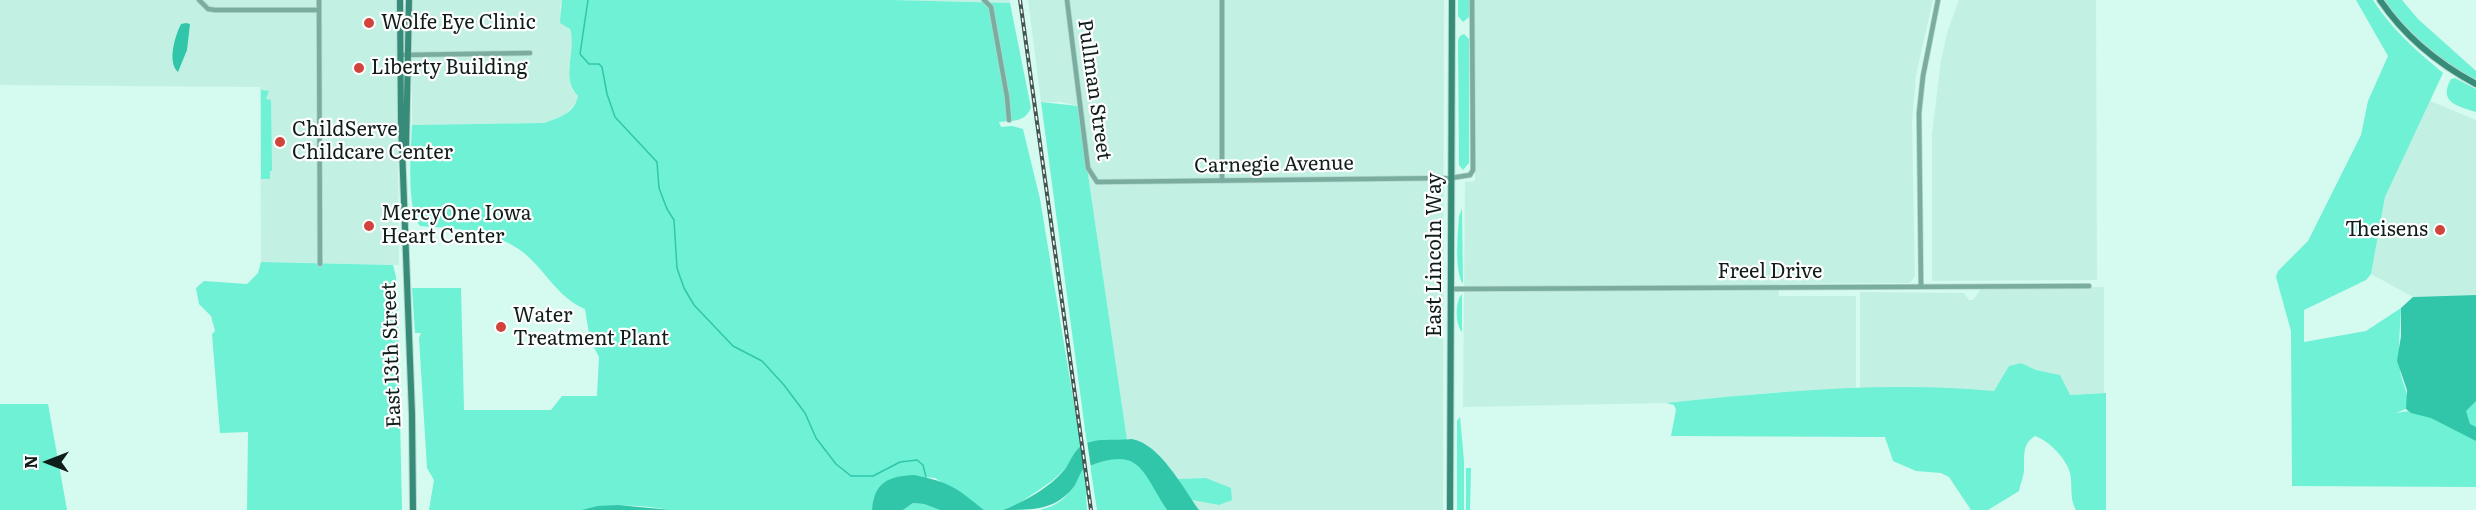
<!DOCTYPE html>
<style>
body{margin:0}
#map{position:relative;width:2476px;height:510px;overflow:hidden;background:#d5faf0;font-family:Literata,serif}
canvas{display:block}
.north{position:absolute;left:18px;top:432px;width:60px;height:60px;-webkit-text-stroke:4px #fefefe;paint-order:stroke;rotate:270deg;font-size:16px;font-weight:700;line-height:24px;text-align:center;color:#101e1b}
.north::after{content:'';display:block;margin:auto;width:21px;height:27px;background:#101e1b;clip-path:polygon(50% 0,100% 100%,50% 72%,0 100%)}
</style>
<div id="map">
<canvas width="2476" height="510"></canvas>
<div class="north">N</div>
</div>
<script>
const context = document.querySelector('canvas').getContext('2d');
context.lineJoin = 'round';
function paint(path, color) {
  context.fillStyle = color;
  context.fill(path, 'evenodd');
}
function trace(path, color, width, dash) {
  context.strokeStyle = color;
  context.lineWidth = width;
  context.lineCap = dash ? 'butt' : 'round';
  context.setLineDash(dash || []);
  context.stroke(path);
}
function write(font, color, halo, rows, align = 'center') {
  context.font = font + ' Literata,serif';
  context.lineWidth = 4.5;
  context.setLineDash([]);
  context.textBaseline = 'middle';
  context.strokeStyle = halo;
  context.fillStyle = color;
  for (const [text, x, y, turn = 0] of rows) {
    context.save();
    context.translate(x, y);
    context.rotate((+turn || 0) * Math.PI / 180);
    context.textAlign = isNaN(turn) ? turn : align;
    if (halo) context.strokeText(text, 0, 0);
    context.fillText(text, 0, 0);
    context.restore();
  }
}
paint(new Path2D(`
 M0 0H396L399 265 261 262 260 87 0 85Z
 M412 0H562L560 8 573 38 569 69 573 91 578 96 577 102 563 117 544 123 412 125Z
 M892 0H1009L1010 3Z
 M1028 0H1444L1443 510H1199L1192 500 1219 505 1206 478 1176 479 1160 457 1146 444 1132 439 1127 440 1078 106 1061 102H1041Z
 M1475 0H1933L1916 75 1912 123 1915 276 1910 283 1778 284 1779 296H1856V390L1779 392 1666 403 1463 407 1465 182 1475 181Z
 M1959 0H2096L2097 280 1932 281V134L1941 60 1948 30Z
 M2428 100 2476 120V295L2413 297 2371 274 2385 197Z
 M1983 286 2104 287V393L2069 395 2060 375 2036 370 2021 363 2009 366 1995 391 1860 389V292L1964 293 1969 300H1973Z`), '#c2f1e4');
paint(new Path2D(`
 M562 0H892L1010 3 1031 108C1024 123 1013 120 999 122L1001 127 1012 126 1023 129 1040 199 1081 446 1064 470 1052 481 1018 504 1003 510H984L935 478 926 477 874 497 872 510H671C642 505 609 503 581 510H429L434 480 427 468 419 338 421 333H415L412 288H461L464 410H551L562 396H597L599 357 590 340 585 309C556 297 544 267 520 250 492 230 453 228 420 226 406 208 411 149 412 125L544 123C559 118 575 113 578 96 560 78 577 50 570 29L560 23Z
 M1458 0H1469V17L1463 22 1458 16Z
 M2356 0H2373C2391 29 2417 51 2443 73L2385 197 2371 274 2366 280 2304 310V342L2366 331 2401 308C2400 329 2398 348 2400 369 2401 384 2411 393 2406 409L2396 413 2409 411 2411 413 2476 395V487L2292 486 2291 331 2276 277 2278 271 2308 241 2361 135 2368 101 2388 56Z
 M2385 0H2402L2418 19 2476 71V80C2440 63 2405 33 2385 0Z
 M1464 34 1469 39V163L1463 170 1459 165 1458 40 1460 36Z
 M2455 78 2476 89V112C2457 106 2438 102 2451 79Z
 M261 90 269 91 266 99 271 100 272 171H270V179H261Z
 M1041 102 1078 106 1127 440 1087 444Z
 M1462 209 1463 284C1454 271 1458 233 1459 216Z
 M261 262 393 265 396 277 398 324 402 510H247L248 432 220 433 212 334 215 331 211 316 199 304 196 288 204 281 247 284 258 273Z
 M1462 294V332C1455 324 1455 301 1462 294Z
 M2021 363 2036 370 2060 375 2070 395 2106 393V510H2076C2069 498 2073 486 2070 473 2067 459 2048 440 2035 436 2021 445 2025 457 2024 471 2023 478 2020 485 2019 491L1988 510H1971L1949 477 1941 473 1916 471 1893 461 1885 437 1671 436 1676 410 1674 405 1666 403C1773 392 1887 381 1994 391L2009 366Z
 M0 404H48L67 510H0Z
 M1460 417 1464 461V510H1457V421Z
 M1120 457C1145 461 1155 491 1167 510H1097L1090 465Z
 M1084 468 1088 493 1086 496 1087 510H1040C1068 503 1069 490 1084 468Z
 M1466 468H1471L1470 510H1466Z
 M1206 478 1231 488 1232 500 1219 505 1192 500 1176 479Z
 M913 503 924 504 940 510H903Z`), '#6ef1d4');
paint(new Path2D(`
 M186 23 190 24 187 50 178 72C167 62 175 36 181 24Z
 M2476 295V401L2466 411 2470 424 2476 427V441L2431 418 2411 413 2406 409 2407 390 2397 361 2401 336V308L2413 297Z
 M1132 439C1160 444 1183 488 1199 510H1167C1140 468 1140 445 1084 468 1080 473 1078 479 1075 485 1057 510 1034 510 1003 510 1024 502 1051 487 1065 469 1070 462 1074 451 1081 446 1094 437 1117 441 1132 439Z
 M914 475C952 483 955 487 984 510H940L924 504 913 503 903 510H872C874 482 889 476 914 475Z
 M618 505 671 510H581L598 506Z`), '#31c6aa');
paint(new Path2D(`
 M1087 441 1091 468 1085 472 1081 443Z`), '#d5faf0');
trace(new Path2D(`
 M588 0 580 54 589 64H599L602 67 607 94 615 117 657 162 659 188 667 209 674 220 677 268 684 288 694 305 733 346 762 361 784 385 805 413 816 438 836 464 851 476H873L900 462 917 460 923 465 926 477`), '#31c6aa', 1.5);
const street = new Path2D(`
 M199 0 208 9 215 10H319
 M319 0 320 264
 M984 0 991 7 1007 97 1009 120
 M1067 0 1088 168 1097 182 1451 178 1470 175 1473 170 1472 0
 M1222 0V181
 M400 55 530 53
 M1921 286 1919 113 1923 76 1938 0
 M1452 289 2089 286`);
const secondary = new Path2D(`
 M400 0 401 121 412 415 413 510
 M2380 0C2405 37 2437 63 2476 84
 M406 150 409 0
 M1450 510 1452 0`);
trace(street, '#b5d7ce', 6);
trace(secondary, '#b5d7ce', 8);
trace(street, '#7aada0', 4.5);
trace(secondary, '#368b79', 6);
const rail = new Path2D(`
 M1020 0 1091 510`);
trace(rail, '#425652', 4);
trace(rail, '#fefefe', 1.5, [4.5]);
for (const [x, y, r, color] of [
 [369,23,6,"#d2433d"],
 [359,68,6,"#d2433d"],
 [280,142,6,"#d2433d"],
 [369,226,6,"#d2433d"],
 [2440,230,6,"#d2433d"],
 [501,327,6,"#d2433d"]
]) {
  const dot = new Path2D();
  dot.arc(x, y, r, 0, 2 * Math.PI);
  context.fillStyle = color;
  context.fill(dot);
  trace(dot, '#fefefe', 2);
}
write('20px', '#101e1b', '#fefefe', [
 ["Wolfe Eye Clinic",381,23],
 ["Liberty Building",371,68],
 ["ChildServe",292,130],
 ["Childcare Center",292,153],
 ["MercyOne Iowa",381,214],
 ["Heart Center",381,237],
 ["Theisens",2428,230,"right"],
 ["Water",513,316],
 ["Treatment Plant",513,339]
], 'left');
write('20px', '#101e1b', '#fefefe', [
 ["Pullman Street",1094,90,82],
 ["Carnegie Avenue",1274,165,-1],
 ["East Lincoln Way",1435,255,-90],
 ["Freel Drive",1770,272],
 ["East 13th Street",392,355,-92]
]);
</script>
